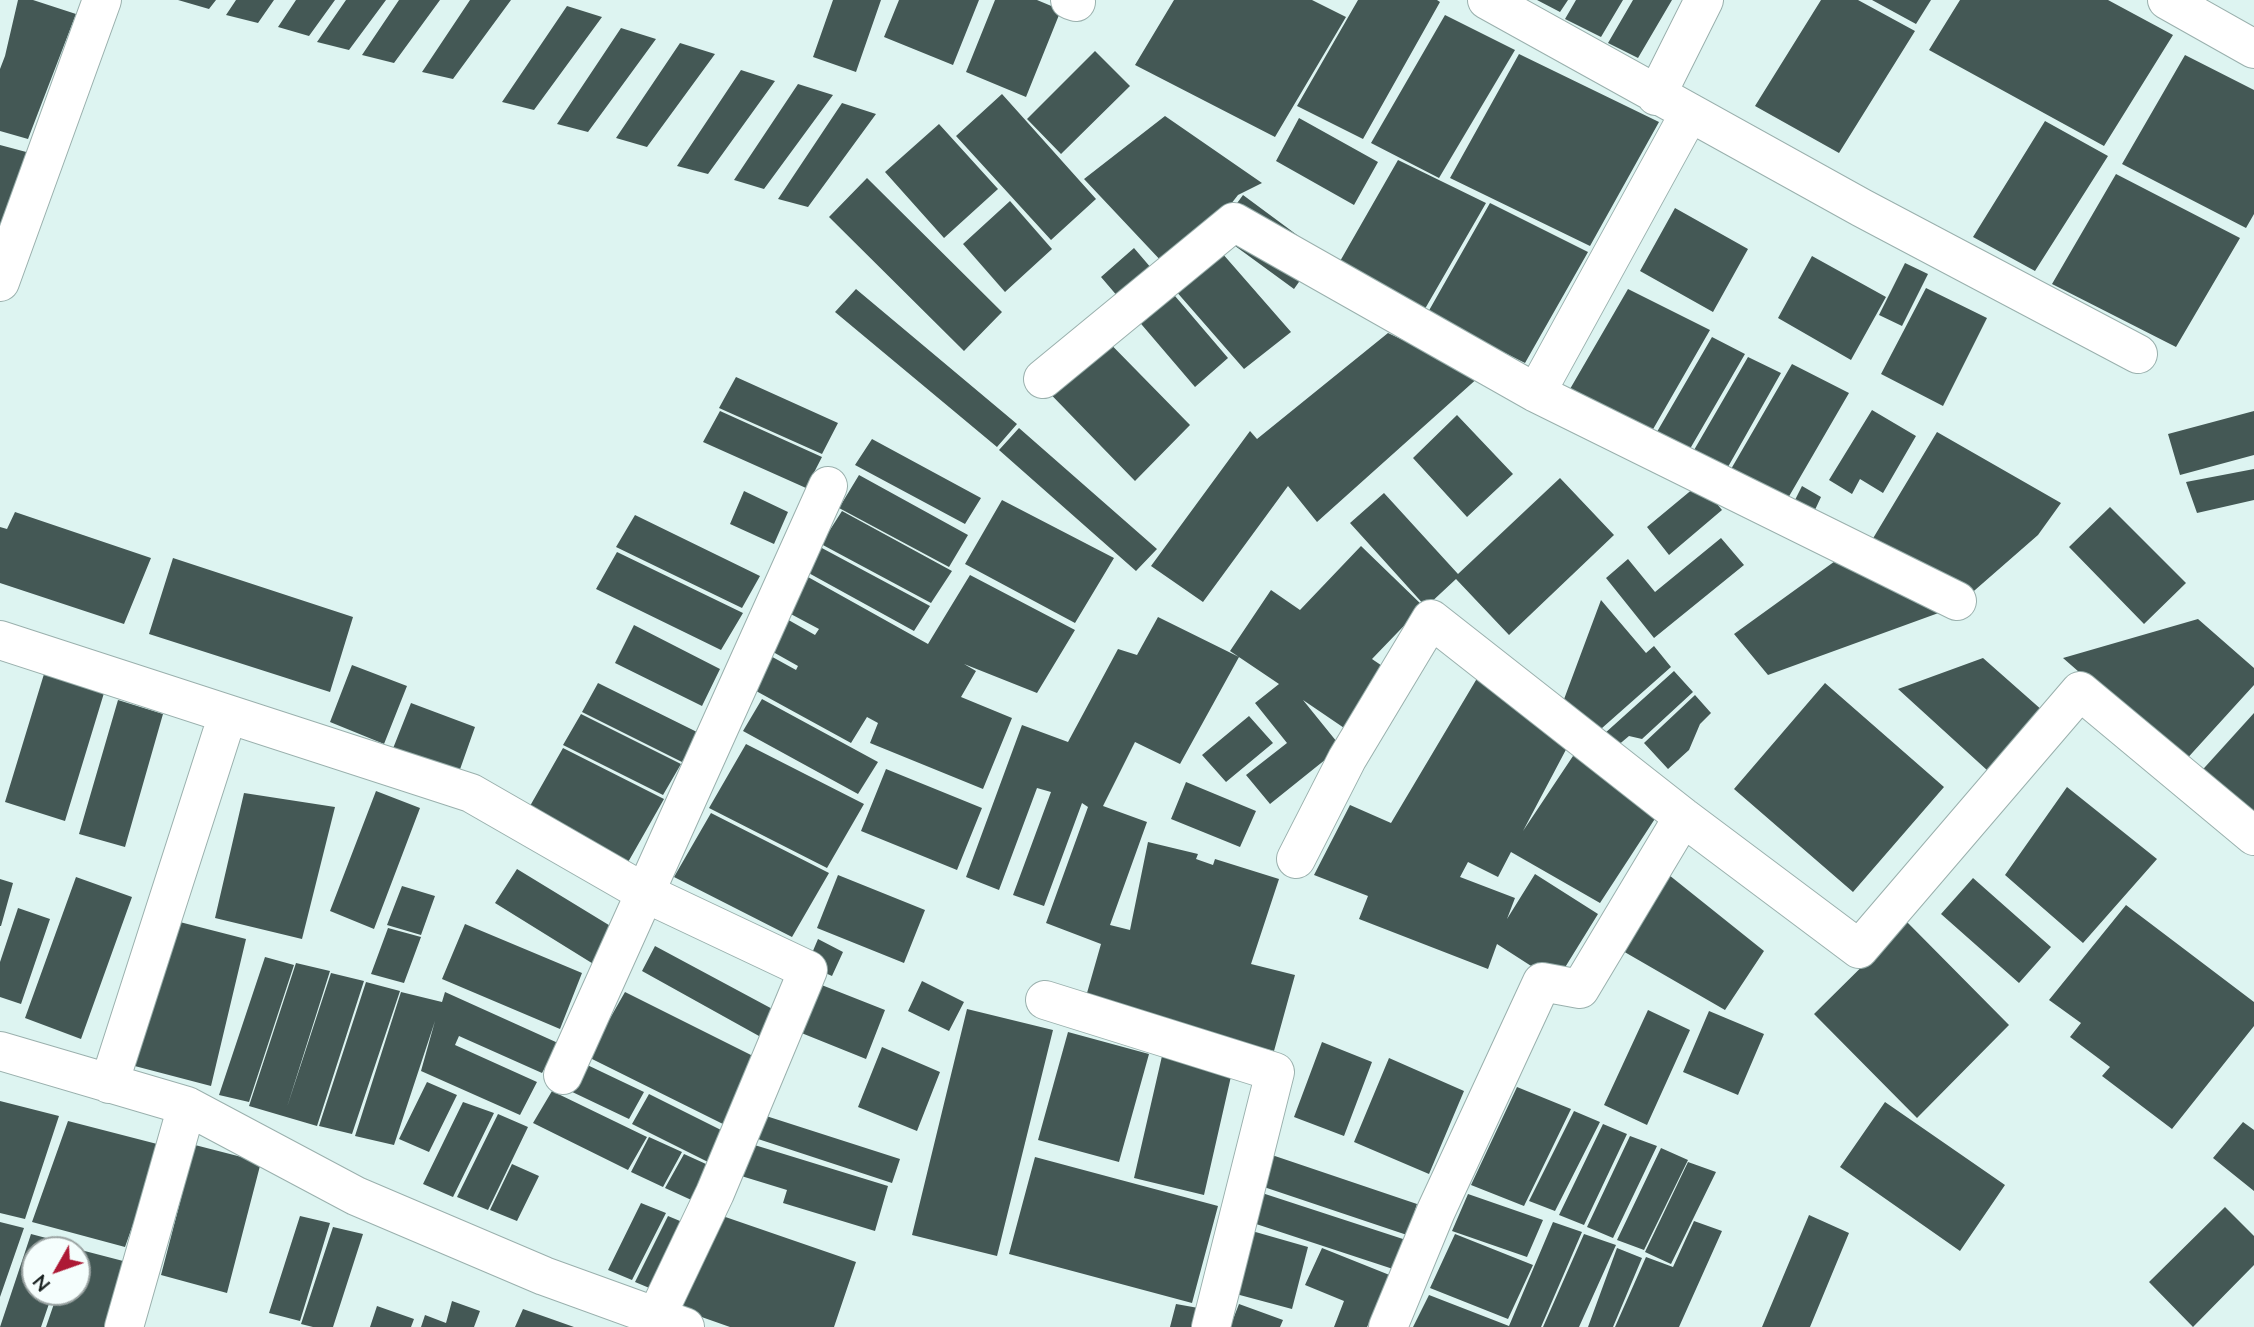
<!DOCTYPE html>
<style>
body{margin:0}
#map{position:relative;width:2254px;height:1327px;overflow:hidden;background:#ddf4f1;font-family:Lato,sans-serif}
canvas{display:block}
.north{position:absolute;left:21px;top:1236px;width:70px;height:70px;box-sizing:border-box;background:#f5fefd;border:2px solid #9ba4a3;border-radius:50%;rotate:230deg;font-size:19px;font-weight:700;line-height:28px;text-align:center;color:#141c1b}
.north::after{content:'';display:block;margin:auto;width:24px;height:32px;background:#ad1935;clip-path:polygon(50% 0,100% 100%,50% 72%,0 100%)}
</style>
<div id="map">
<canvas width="2254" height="1327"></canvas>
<div class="north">N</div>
</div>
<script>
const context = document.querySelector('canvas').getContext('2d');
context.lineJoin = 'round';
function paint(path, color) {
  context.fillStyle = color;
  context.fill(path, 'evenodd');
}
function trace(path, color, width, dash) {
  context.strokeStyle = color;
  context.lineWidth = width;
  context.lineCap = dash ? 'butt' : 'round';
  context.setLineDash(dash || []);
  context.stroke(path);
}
paint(new Path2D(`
 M18 0H33L76 14 28 139 0 131V69L5 56Z
 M178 0H216L209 9Z
 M236 0H274L258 23 226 15Z
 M296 0H335L309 36 278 27Z
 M346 0H386L349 50 317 42Z
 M399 0H440L394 63 362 55Z
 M470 0H511L453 79 422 72Z
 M833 0H881L856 72 813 57Z
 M899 0H979L953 65 884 37Z
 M995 0H1037L1061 10 1026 97 966 72Z
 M1174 0H1312L1346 17 1275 137 1135 65Z
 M1358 0H1437L1440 2 1363 139 1297 106Z
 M1537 0H1568L1560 12Z
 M1576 0H1623L1601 37 1565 19Z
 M1633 0H1672L1638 58 1608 43Z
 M1821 0H1858L1915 31 1839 153 1755 106Z
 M1872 0H1931L1916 24Z
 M1960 0H2108L2173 35 2104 146 1929 50Z
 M567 6 602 17 534 110 502 102Z
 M1445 15 1515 50 1439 178 1371 143Z
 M621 28 656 39 588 132 557 124Z
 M680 43 715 54 647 147 616 138Z
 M1095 51 1130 86 1061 154 1027 119Z
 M1519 54 1659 122 1590 246 1450 178Z
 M2185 55 2254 90V214L2246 228 2122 164Z
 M741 70 775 81 708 174 677 166Z
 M798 84 833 95 764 189 734 180Z
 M1002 94 1096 199 1051 240 956 136Z
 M842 103 876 114 808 207 778 199Z
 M1165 116 1262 183 1238 195 1212 228 1164 264 1084 179Z
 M1299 118 1378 162 1354 205 1276 161Z
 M2045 121 2108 156 2035 271 1973 237Z
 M939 124 998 189 944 238 885 172Z
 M0 145 30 153 0 236Z
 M1398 160 1486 203 1422 314 1335 270Z
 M2116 174 2240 238 2176 347 2052 284Z
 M867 178 1002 312 964 351 829 217Z
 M1243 195 1320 252 1294 289 1216 232Z
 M1010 201 1052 249 1005 292 963 244Z
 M1490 203 1588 252 1525 363 1427 314Z
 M1675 208 1748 249 1713 312 1640 271Z
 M1134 248 1228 358 1195 387 1101 277Z
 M1222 253 1291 332 1244 369 1175 290Z
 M1812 256 1886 297 1851 360 1778 318Z
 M1905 263 1928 274 1902 326 1879 315Z
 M1926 288 1987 318 1943 406 1881 374Z
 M856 289 1017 424 997 447 835 312Z
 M1628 289 1710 330 1652 431 1570 389Z
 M1087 320 1190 425 1135 481 1031 374Z
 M1388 333 1480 376 1317 522 1288 486 1203 602 1151 566 1250 431 1257 439Z
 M1712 337 1745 354 1687 454 1654 437Z
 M1748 357 1781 373 1724 474 1690 457Z
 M1792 364 1849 393 1784 505 1727 476Z
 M736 377 838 423 822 454 719 408Z
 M1872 410 1916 436 1883 493 1860 479 1852 494 1829 480Z
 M720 411 822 457 806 488 703 442Z
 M2254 411V455L2180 475 2168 434Z
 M1457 415 1513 474 1467 517 1413 458Z
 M1019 428 1157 549 1136 571 999 450Z
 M1937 432 2061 503 2038 535 1967 597 1869 545Z
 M872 439 981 498 965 524 855 465Z
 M2254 469V500L2197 513 2186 482Z
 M859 475 968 535 949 567 839 508Z
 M1560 478 1614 535 1509 635 1456 579 1426 607 1350 523 1384 493 1458 574Z
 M1700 483 1722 510 1669 555 1647 527Z
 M1802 486 1821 497 1814 512 1794 502Z
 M744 491 788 512 774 544 730 524Z
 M1002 500 1114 558 1075 623 965 564Z
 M2110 507 2186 583 2144 624 2069 547Z
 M842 511 952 571 931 603 821 544Z
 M15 512 151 558 124 624 0 583V527L7 529Z
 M635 515 760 576 742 608 616 547Z
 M1721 538 1744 565 1654 638 1606 578 1628 559 1655 592Z
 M1361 546 1423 606 1372 659 1391 672 1350 732 1303 700 1341 747 1270 804 1246 775 1287 743 1255 703 1279 684 1230 651 1271 590 1300 610Z
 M820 547 930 606 914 631 805 571Z
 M1849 551 1955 607 1768 675 1734 634Z
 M617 552 743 613 721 650 596 589Z
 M173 558 353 617 330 692 149 634Z
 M970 575 1075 630 1037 693 964 664 976 671 961 697 1012 718 983 789 870 743 878 723 867 717 851 743 747 686 767 654 796 670 798 666 766 648 785 618 815 635 819 629 787 612 808 577 928 644Z
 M1601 600 1646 653 1654 646 1671 667 1593 736 1560 710Z
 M1158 617 1239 657 1180 764 1135 742 1103 806 1147 822 1110 925 1130 930 1148 842 1198 854 1196 859 1213 865 1215 859 1279 879 1251 964 1295 975 1274 1051 1085 1000 1101 944 1046 923 1088 807 1082 803 1044 906 1013 895 1051 792 1037 788 999 890 966 877 1022 725 1068 742 1118 649 1137 655Z
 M2198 619 2254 668V685L2183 763 2063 658Z
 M634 625 720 669 702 706 615 663Z
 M1983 658 2043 711 1988 771 1898 689Z
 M352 665 407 686 384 744 330 722Z
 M1482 670 1570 742 1523 831 1579 747 1660 811 1600 903 1511 852 1498 877 1468 862 1460 877 1515 898 1507 919 1535 874 1598 914 1556 982 1497 944 1488 969 1359 919 1368 896 1314 875 1350 805 1391 823Z
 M1674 671 1693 692 1642 739 1629 736 1616 747 1604 734Z
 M44 674 104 693 65 821 5 802Z
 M598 683 699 733 682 762 582 712Z
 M1825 683 1944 787 1853 892 1734 789Z
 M1695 695 1711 713 1700 724 1689 750 1668 769 1644 743Z
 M762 699 878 762 858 794 743 731Z
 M118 700 163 714 125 847 79 834Z
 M411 703 475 727 458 775 392 751Z
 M2254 713V817L2196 777Z
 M581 714 681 764 663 795 563 745Z
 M1249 716 1273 743 1226 782 1202 755Z
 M746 744 864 804 827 868 709 808Z
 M563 748 664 799 627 864 526 813Z
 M886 769 982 808 957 870 861 831Z
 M1186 782 1256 811 1240 847 1171 819Z
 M2067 787 2157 859 2083 943 2005 875Z
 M376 791 420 808 374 929 330 911Z
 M244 793 335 807 302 939 215 918Z
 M711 813 829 873 792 937 674 877Z
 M1659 867 1764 951 1725 1010 1609 943Z
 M517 869 617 930 595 965 495 903Z
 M838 875 925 910 904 963 817 928Z
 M76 877 132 897 81 1039 25 1018Z
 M1973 878 2051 947 2019 983 1941 914Z
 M0 879 13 883 1 926H0Z
 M402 886 435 896 421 935 387 925Z
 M2126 905 2254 1002V1026L2172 1129 2102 1076 2110 1067 2070 1037 2081 1023 2049 1000Z
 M18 908 50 919 21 1004 0 997V962Z
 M172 920 246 939 211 1086 127 1064Z
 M1907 922 2009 1025 1917 1118 1814 1014Z
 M465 924 582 973 560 1029 442 979Z
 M388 928 421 937 404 983 371 974Z
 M818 939 843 952 832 976 807 965Z
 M655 946 778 1012 768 1041 642 971Z
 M265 957 294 965 249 1102 219 1095Z
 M296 963 330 971 287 1107 331 973 364 981 317 1126 249 1106Z
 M922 981 964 1002 949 1031 908 1011Z
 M366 982 400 991 352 1134 319 1126Z
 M814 982 885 1010 866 1059 794 1030Z
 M401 992 442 1002 445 992 558 1043 542 1073 459 1036 455 1045 537 1082 520 1115 421 1071 435 1021 394 1145 355 1136Z
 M625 992 757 1058 729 1127 588 1057Z
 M967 1009 1053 1030 997 1256 912 1235Z
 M1648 1010 1690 1030 1647 1125 1604 1105Z
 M1709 1011 1764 1034 1738 1095 1683 1072Z
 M1068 1032 1149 1054 1119 1162 1038 1140Z
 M1322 1042 1372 1062 1344 1136 1294 1117Z
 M882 1047 940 1072 917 1131 858 1107Z
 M1162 1056 1232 1072 1204 1195 1134 1178Z
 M1389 1058 1464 1091 1429 1174 1354 1142Z
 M581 1062 644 1092 629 1119 566 1089Z
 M427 1082 457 1095 429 1152 399 1139Z
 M1517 1087 1571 1109 1524 1206 1471 1185Z
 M552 1091 647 1137 628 1170 533 1123Z
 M649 1094 731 1135 714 1165 632 1124Z
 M0 1101 59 1116 25 1219 0 1213Z
 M463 1102 494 1113 453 1197 423 1184Z
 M1885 1102 2005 1185 1960 1251 1840 1167Z
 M1574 1111 1600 1122 1555 1211 1529 1201Z
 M498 1114 528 1127 488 1210 457 1197Z
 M763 1115 900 1159 892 1183 755 1138Z
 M68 1121 161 1145 125 1247 32 1222Z
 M2243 1122 2254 1130V1191L2213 1158Z
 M1603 1124 1627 1134 1584 1225 1559 1215Z
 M1630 1136 1657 1146 1613 1238 1587 1227Z
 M649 1137 682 1152 663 1187 631 1172Z
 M748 1143 888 1186 875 1231 783 1203 787 1190 738 1175Z
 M195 1145 261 1162 227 1293 161 1275Z
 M1661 1148 1688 1160 1644 1250 1617 1240Z
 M1266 1153 1417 1204 1407 1235 1255 1184Z
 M684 1154 717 1169 698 1203 665 1188Z
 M1035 1157 1218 1206 1192 1303 1009 1254Z
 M1688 1162 1716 1172 1671 1264 1645 1252Z
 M512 1164 539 1176 517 1221 490 1210Z
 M1259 1192 1406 1240 1396 1270 1250 1222Z
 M1468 1194 1543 1220 1527 1257 1452 1231Z
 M641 1203 666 1213 632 1280 608 1270Z
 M2225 1207 2254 1236V1265L2193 1327 2149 1282Z
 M708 1211 856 1262 834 1327H730L676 1308Z
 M1809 1215 1849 1233 1810 1327H1762Z
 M300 1216 330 1223 300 1321 269 1313Z
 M668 1216 692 1226 659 1292 635 1282Z
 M1694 1221 1722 1231 1679 1327H1615L1646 1257 1673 1267Z
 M0 1222 24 1228 0 1297Z
 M1553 1222 1582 1232 1541 1327H1413L1429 1295 1509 1326Z
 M333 1227 363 1234 333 1327H313L301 1324Z
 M1252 1231 1308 1247 1292 1309 1236 1294Z
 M31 1234 69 1244 67 1250H35V1292H53L41 1327H0Z
 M1455 1234 1533 1265 1508 1319 1430 1288Z
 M1584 1234 1616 1245 1579 1327H1543Z
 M1322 1248 1392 1276 1367 1327H1334L1344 1301 1305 1285Z
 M1617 1248 1642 1258 1613 1327H1588Z
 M77 1249 127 1262 104 1327H46L58 1292H77Z
 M452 1301 480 1311 474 1327H421L425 1315 446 1323Z
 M1176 1304 1204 1309 1199 1327H1170Z
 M1239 1304 1283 1320 1280 1327H1230Z
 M377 1306 414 1319 411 1327H370Z
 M523 1309 574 1327H515Z`), '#445855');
const minor = new Path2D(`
 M1070 0 1076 2
 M1487 0 1862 208 2138 354
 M2167 0 2254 49
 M1656 96 1704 0
 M0 282 102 0
 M1043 379 1234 222 1536 393 1957 601
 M1536 393 1689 114
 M0 640 471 793 645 893 808 970 715 1193 656 1317
 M1296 859 1347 759 1431 619 1683 817 1859 949 2080 691 2254 836
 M1045 1000 1275 1072 1211 1327
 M0 1051 187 1106 356 1196 544 1276 685 1327
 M563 1075 828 486
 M109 1084 228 714
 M124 1327 187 1106
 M1388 1327 1436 1211 1542 982 1580 989 1683 817`);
trace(minor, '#9ab0ad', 40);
trace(minor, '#fff', 38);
</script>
